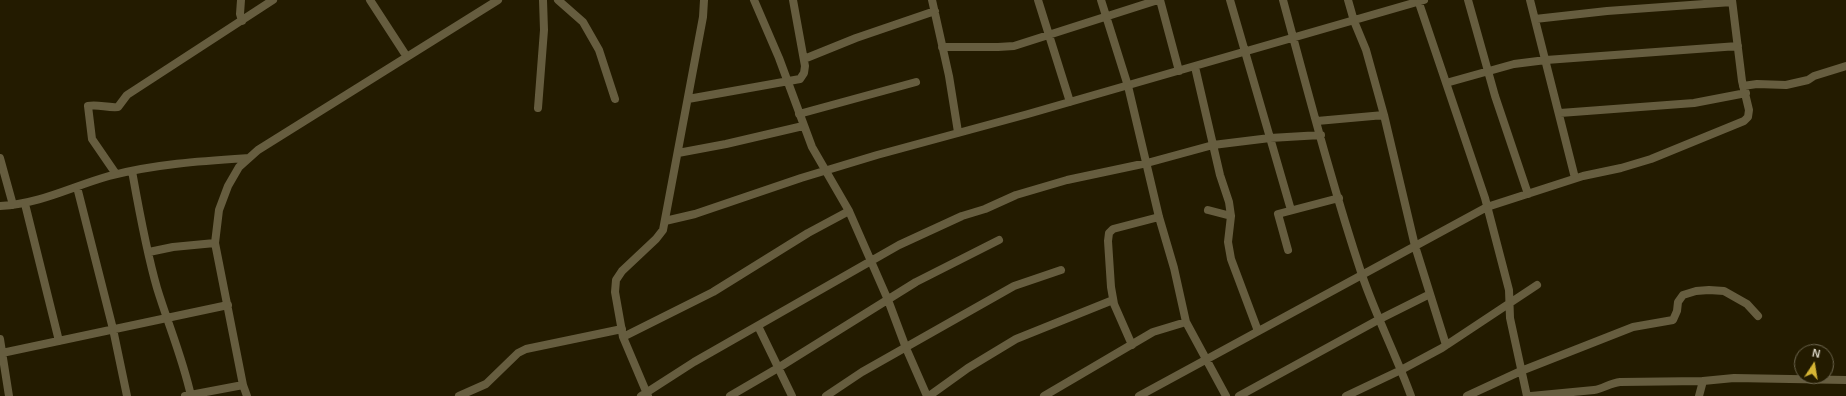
<!DOCTYPE html>
<style>
body{margin:0}
#map{position:relative;width:1846px;height:396px;overflow:hidden;background:#231b00;font-family:Helvetica,sans-serif}
canvas{display:block}
.north{position:absolute;left:1794px;top:344px;width:40px;height:40px;box-sizing:border-box;background:#231b00;border:1px solid #6c654f;border-radius:50%;rotate:12deg;font-size:11px;font-weight:700;line-height:16px;text-align:center;color:#dad5c5}
.north::after{content:'';display:block;margin:auto;width:14px;height:18px;background:#d6b534;clip-path:polygon(50% 0,100% 100%,50% 72%,0 100%)}
</style>
<div id="map">
<canvas width="1846" height="396"></canvas>
<div class="north">N</div>
</div>
<script>
const context = document.querySelector('canvas').getContext('2d');
context.lineJoin = 'round';
function trace(path, color, width, dash) {
  context.strokeStyle = color;
  context.lineWidth = width;
  context.lineCap = dash ? 'butt' : 'round';
  context.setLineDash(dash || []);
  context.stroke(path);
}
trace(new Path2D(`
 M241 0 240 14 242 21
 M370 0 407 57
 M558 0 583 22 599 50 615 99
 M754 0 779 58 812 147 849 211 888 300 906 348 927 396
 M932 0 949 76 958 132
 M1038 0 1070 102
 M1101 0 1128 86 1159 217 1174 268 1186 322 1226 396
 M1160 0 1179 71
 M1230 0 1291 210
 M1283 0C1308 92 1332 185 1362 275 1376 316 1396 355 1411 396
 M1348 0 1354 21 1366 50 1384 115 1415 246 1446 345
 M1418 0 1485 198 1509 290 1510 318 1527 396
 M1468 0 1495 96 1528 194
 M1530 0 1575 178
 M1535 19 1607 11 1732 2
 M942 47H998L1014 46 1158 0
 M804 59 856 38 935 11
 M1195 67 1220 175 1229 202 1231 216 1228 242 1231 259 1258 331
 M1446 83 1514 64 1546 60 1738 46
 M1743 86 1757 84 1786 85 1808 80 1814 76 1846 66
 M688 99 800 79 804 73 805 66 793 0
 M538 108 544 30 543 0
 M1560 113 1694 103 1746 93
 M799 114 916 82
 M1317 121 1384 115
 M678 153 726 144 803 126
 M0 158 13 205
 M132 171C139 210 146 250 157 288 168 324 183 359 191 396
 M116 174 92 139 88 106C98 104 107 108 118 107L127 95 273 0
 M77 187 113 329 127 396
 M25 204 59 341
 M0 206C43 203 70 187 109 176 154 164 202 161 248 158
 M1208 210 1231 216
 M665 221 695 214 801 178 877 155 1028 114 1424 0
 M1288 250 1278 214 1339 198
 M149 252 173 247 215 243
 M758 326 792 396
 M623 337 713 292 808 233 849 211
 M0 339 9 396
 M1132 345 1114 304 1111 287 1108 241 1109 233 1113 229 1159 217
 M2 353 228 305
 M243 385 247 396
 M185 396 243 385 215 243 219 210 228 186 239 167 258 150 498 0
 M459 396 486 384 518 353 526 349 622 329
 M641 396 694 362 899 245 962 216 985 209 1016 195 1067 180 1147 163 1213 145 1270 138 1321 135
 M648 396 623 337 615 292 616 280 622 271 656 239 663 230 703 17 704 0
 M730 396 778 368 916 282 999 240
 M826 396 862 372 1014 286 1061 270
 M929 396 968 368 1016 339 1113 300
 M1044 396 1153 332 1186 322
 M1139 396 1487 207 1583 176 1621 168 1651 159 1744 121 1748 117 1749 110 1742 81 1732 0
 M1239 396 1378 320 1430 294
 M1346 396 1401 370 1442 348 1537 285
 M1467 396 1521 371 1633 327 1673 320 1677 311 1678 302 1683 295 1696 291 1709 290 1724 291 1747 304 1758 316
 M1531 396 1594 390C1603 389 1610 383 1620 382L1703 381 1734 378 1846 380
 M1699 396 1703 381`), '#665d3f', 8);
</script>
